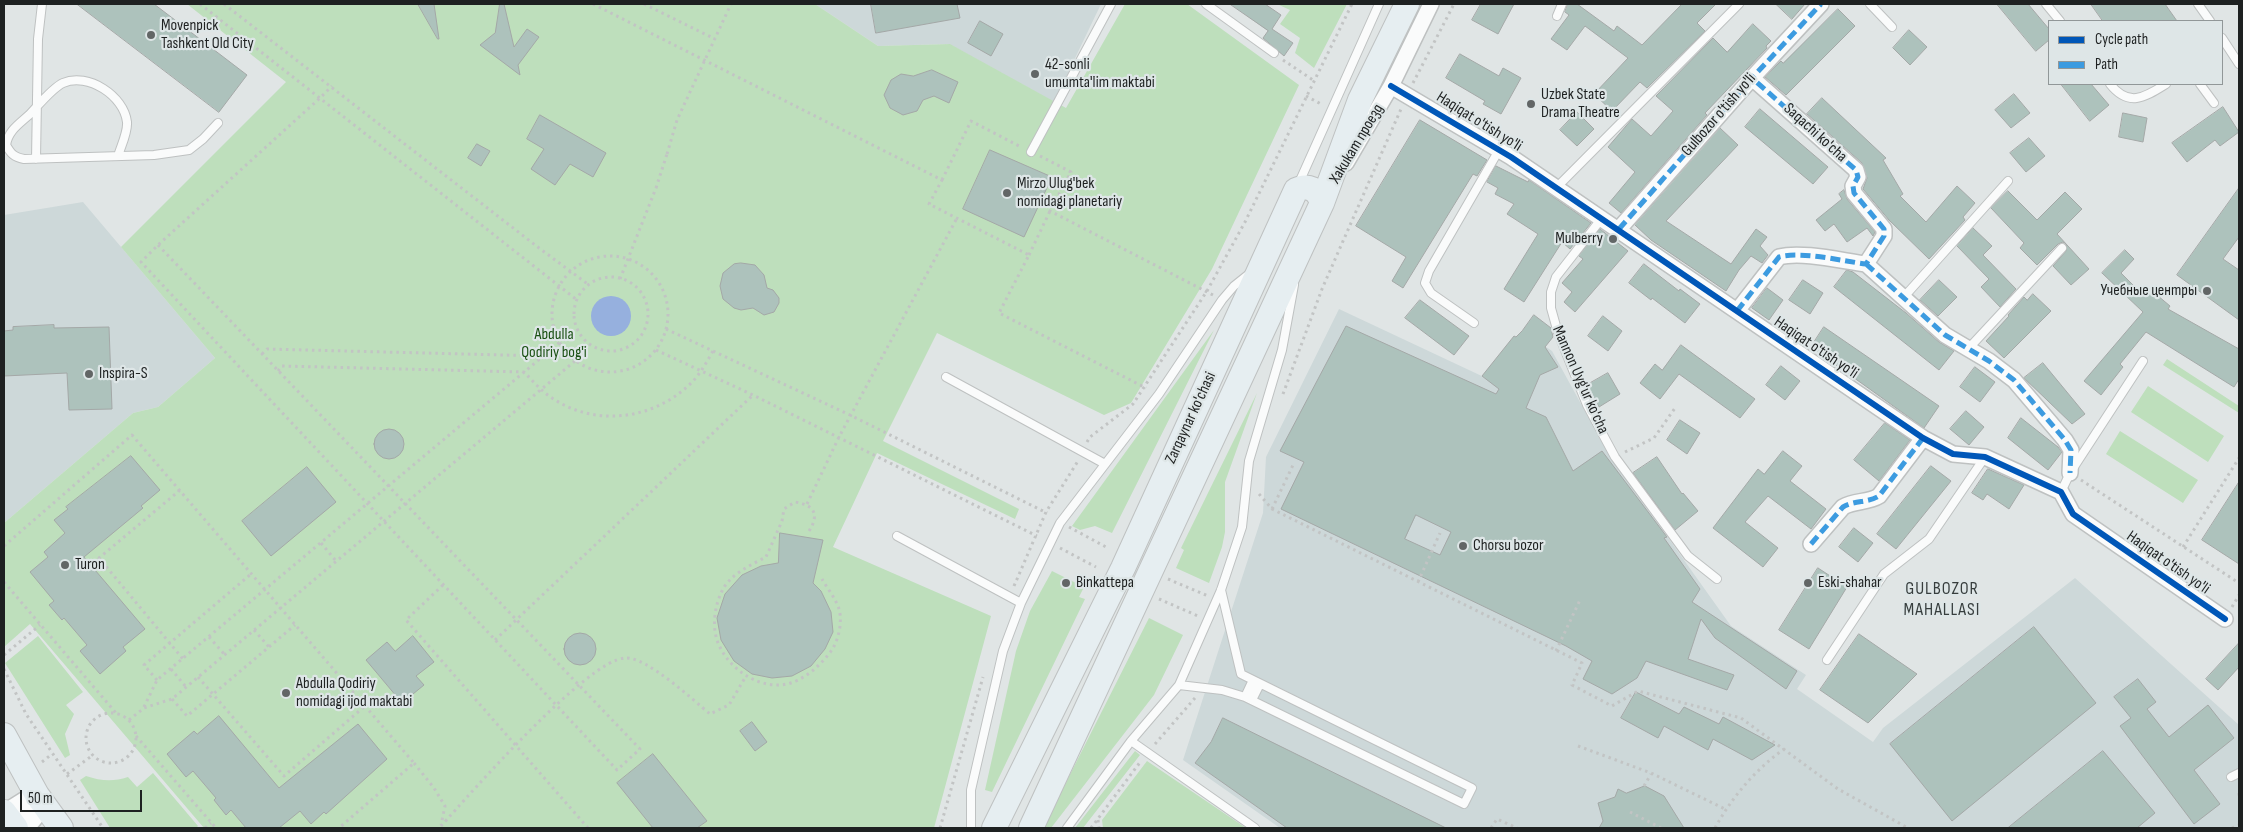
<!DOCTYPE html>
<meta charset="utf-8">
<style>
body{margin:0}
#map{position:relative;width:2243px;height:832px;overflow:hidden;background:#e0e5e5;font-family:"Sofia Sans Condensed",sans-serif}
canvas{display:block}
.frame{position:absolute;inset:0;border:5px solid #1e2121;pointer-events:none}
.legend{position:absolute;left:2048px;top:20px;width:175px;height:65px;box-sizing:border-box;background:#dee6e7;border:1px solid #919798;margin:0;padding:6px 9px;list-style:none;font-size:15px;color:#1e2121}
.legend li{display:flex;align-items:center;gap:10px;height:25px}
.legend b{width:25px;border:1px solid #919798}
.scale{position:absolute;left:20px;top:790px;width:122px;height:22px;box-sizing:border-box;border:2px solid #1e2121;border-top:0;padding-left:6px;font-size:15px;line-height:18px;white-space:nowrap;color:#1e2121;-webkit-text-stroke:4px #dee6e7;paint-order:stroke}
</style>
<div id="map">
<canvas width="2243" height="832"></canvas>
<div class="frame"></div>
<ul class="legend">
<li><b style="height:6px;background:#0057b8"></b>Cycle path</li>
<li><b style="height:6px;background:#3c9be0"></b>Path</li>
</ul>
<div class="scale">50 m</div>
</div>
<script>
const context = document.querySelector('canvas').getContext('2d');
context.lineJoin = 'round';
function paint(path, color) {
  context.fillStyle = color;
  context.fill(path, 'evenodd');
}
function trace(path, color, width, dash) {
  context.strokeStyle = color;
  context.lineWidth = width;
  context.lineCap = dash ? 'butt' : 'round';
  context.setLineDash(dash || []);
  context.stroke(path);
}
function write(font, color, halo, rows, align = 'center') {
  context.font = font + ' "Sofia Sans Condensed",sans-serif';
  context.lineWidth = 4.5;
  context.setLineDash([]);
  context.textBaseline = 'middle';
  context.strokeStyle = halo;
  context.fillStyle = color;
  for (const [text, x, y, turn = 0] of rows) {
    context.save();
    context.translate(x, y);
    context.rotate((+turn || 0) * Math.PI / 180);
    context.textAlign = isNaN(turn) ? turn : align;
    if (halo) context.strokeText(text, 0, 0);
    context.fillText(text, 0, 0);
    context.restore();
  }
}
paint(new Path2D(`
 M815 4H1101L1054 102 949 44 878 46Z
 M83 202 215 358 158 407 133 413 4 523V215Z
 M1339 309 1486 378 1524 332 1552 351 1609 455 1731 626 1806 675 1797 689 1873 742 1883 728 2075 578 2239 725V828H1280L1183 760 1263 513 1266 457Z`), '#cdd8d9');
paint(new Path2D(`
 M187 4H815L878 46 950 44 1066 108 1125 4H1187L1299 85 1212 269 1131 403 1104 415 937 333 883 441 1019 509 1015 519 877 453 833 547 991 616 934 828H204L30 624 4 647V523L133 413 158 407 215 358 121 247 286 82Z
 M1277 4H1347L1314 68 1295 53 1300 38 1280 24 1290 10Z
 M1214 330 1112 533 1095 526 1080 530 1072 526Z
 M2167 359 2239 406V413L2163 365Z
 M2148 386 2224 436 2208 462 2131 412Z
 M1257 393 1225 482V532L1222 547 1209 583 1176 568 1184 550 1181 548Z
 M2120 431 2198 480 2183 503 2106 454Z
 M1052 571 1084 587 1079 597 1085 599 992 792 985 790 1016 651 1030 611Z
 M1149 618 1183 635 1154 695 1051 828H1043Z
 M38 636 83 692 66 705 74 714 65 734 70 755 65 758 5 663Z
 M1135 751 1140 755 1083 828H1075Z
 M1147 761 1246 828H1103L1102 820Z
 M153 773 198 826 196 828H110L80 780 86 776C101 781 113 782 128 777L137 787Z`), '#bedfbc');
paint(new Path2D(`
 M591 316a20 20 0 1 1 40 0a20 20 0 1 1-40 0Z`), '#96b0de');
const building = new Path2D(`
 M77 4H154L247 75 219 112Z
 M418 4H434L439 39H438Z
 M500 4H504L514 47 527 29 539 37 518 65 520 75 480 45 495 33Z
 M871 4H957L960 18 876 33Z
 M1230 4H1265L1281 15 1272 29 1293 43 1284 56 1263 38 1268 31Z
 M1481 4H1514L1498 34 1472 20Z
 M1568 4H1577L1614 31 1617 26 1642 45 1682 4H1716L1697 23 1705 31 1647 88 1640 82 1612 111 1594 94 1628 58 1585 26 1567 50 1551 39 1569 15 1565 12Z
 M1776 4H1805L1792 19Z
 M1997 4H2028L2049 29V40L2036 51Z
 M2091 4H2165L2177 21H2103Z
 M1838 9 1855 26 1786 95 1765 77 1781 61 1783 63Z
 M980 21 1003 34 991 56 968 43Z
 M1753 24 1771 41 1766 46 1767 48 1705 113 1707 115 1621 213 1609 203 1635 172 1608 147 1632 119 1651 136 1673 111 1656 96 1713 38 1727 52Z
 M1909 30 1927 47 1910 65 1893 48Z
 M1460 54 1499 76 1503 68 1521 78 1501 114 1483 104 1485 101 1446 78Z
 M932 70 958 82 949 103 934 96 923 100 917 111 903 115 890 108 884 95 891 80 901 74 913 76Z
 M2061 84H2091L2109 105 2090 121Z
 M2014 94 2030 113 2011 128 1995 110Z
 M1822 98 1886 158 1883 160 1903 194 1900 196 1926 222 1957 186 1975 203 1963 217 1965 220 1929 259 1889 220 1863 189 1867 178 1862 163 1807 114Z
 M2223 107 2239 132 2220 146 2215 140 2187 162 2172 143Z
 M1760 109 1828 167 1813 184 1745 127Z
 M1577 112 1594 129 1577 146 1560 130Z
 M2123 113 2147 118 2143 142 2119 137Z
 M540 115 606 153 593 177 570 164 555 185 531 169 544 149 527 139Z
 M1420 120 1487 160 1477 176 1473 174 1403 288 1392 281 1406 257 1356 226Z
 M1720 128 1738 145 1666 221 1731 264 1756 229 1767 237 1760 246 1768 255 1762 263 1751 256 1739 270 1726 291 1651 240 1635 225Z
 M2029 138 2045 156 2026 172 2010 153Z
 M477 144 490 151 481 166 468 158Z
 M990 150 1052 177 1024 237 963 209Z
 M1496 166 1528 182 1529 180 1591 223 1570 249 1562 242 1524 302 1504 289 1538 234 1507 214 1514 204 1495 194 1498 188 1487 182Z
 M2239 188V237L2223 259 2239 270V320L2177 275Z
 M1844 190 1847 199 1875 232 1873 236 1867 228 1847 242 1834 224 1825 231 1816 220 1842 199 1839 194Z
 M2008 191 2037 220 2065 192 2082 209 2057 234 2089 269 2071 285 2053 266 2066 251V244L2063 242 2058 244 2037 265 2020 248 2024 243 1991 208Z
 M1973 228 1992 246 1983 255 2016 289 2000 307 1981 287 1989 279 1957 246Z
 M1600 229 1628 251 1575 312 1564 302 1572 292 1562 283 1583 259 1579 256Z
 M2125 250 2134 259 2121 273 2145 297 2151 290 2170 306 2168 309 2239 349V379L2234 387 2146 332 2120 364 2123 367 2101 395 2084 381 2143 312 2102 273Z
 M741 263 755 265 764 275 767 288 773 290 779 298V303L774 312 764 315 753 308 741 310 734 308 723 299 720 286 723 273 734 264Z
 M1644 264 1679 291 1680 289 1700 304 1685 323 1652 298 1651 300 1629 283Z
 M1847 270 1853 272 1906 313 1939 342 1954 351 1939 370 1834 287Z
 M1803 280 1823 293 1810 314 1789 300Z
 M1939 280 1957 297 1938 316 1920 300Z
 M1767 288 1783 300 1769 320 1752 308Z
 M2033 294 2051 311 2004 358 1986 341 2009 316 2008 315 2024 297 2027 300Z
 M1420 300 1469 336 1454 355 1405 318Z
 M1534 315 1551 328 1553 337 1545 347 1558 367 1540 375 1526 408 1546 417 1573 471 1602 451 1667 537 1664 538 1700 589 1692 602 1797 671 1786 689 1715 638 1701 619 1688 659 1734 675 1727 690 1646 661 1637 678 1612 694 1583 679 1592 661 1566 646 1281 509 1304 462 1280 451 1346 326 1496 394 1499 389 1482 376 1514 336 1516 337 1522 331ZM1416 515 1451 532 1440 555 1405 539Z
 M1603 316 1622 331 1608 351 1588 336Z
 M54 325V328L109 327 112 409 69 410 67 373 4 376V331L13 330V327Z
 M1824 327 1939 406 1924 428 1811 347Z
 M1681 345 1755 399 1740 418 1679 374 1660 399 1640 383 1655 364 1662 370Z
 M2043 363 2085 414 2072 424 2024 378Z
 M1781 366 1800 381 1785 400 1766 385Z
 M1975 367 1995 382 1980 402 1960 387Z
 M1608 373 1620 394 1599 407 1587 385Z
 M1966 411 1984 427 1969 445 1950 429Z
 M2021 418 2058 447 2062 452 2048 470 2008 438Z
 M1680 420 1700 433 1687 454 1667 440Z
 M1885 423 1910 440 1879 481 1854 460Z
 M374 444a15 15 0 1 1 30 0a15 15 0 1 1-30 0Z
 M1783 451 1802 466 1790 481 1826 509 1811 529 1768 496 1745 522 1778 548 1763 567 1713 528 1758 469 1764 474Z
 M131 456 160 490 141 506 143 508 84 557 145 629 123 647 126 651 100 674 80 651 87 645 64 618 62 620 49 605 54 601 30 572 48 557 44 552 65 533 54 520 68 509 66 507Z
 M1657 457 1682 494 1683 493 1698 511 1675 530 1633 473Z
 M1931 466 1951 481 1896 549 1877 534Z
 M307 467 336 502 271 556 242 521Z
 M1988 469 2024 485 2009 509 1987 494 1983 500 1972 493Z
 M2239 482V564L2202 540Z
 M1854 528 1873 543 1858 562 1839 547Z
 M780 533 823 540 813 583 821 591 831 612 833 632 825 649 811 666 792 676 772 678 752 674 734 661 721 640 717 618 725 594 742 575 761 566 778 563Z
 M1818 568 1847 587 1809 649 1779 630Z
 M2034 627 2096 703 1952 821 1890 744Z
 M564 649a16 16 0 1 1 32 0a16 16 0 1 1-32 0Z
 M1859 634 1917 674 1868 723 1820 690Z
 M413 636 434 662 416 676 424 685 402 703 366 660 387 642 395 651Z
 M2239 643V667L2218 690 2206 679Z
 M2138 679 2156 702 2147 709 2169 737 2208 705 2234 738 2194 770 2220 804 2194 824 2120 726 2131 718 2114 697Z
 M1636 692 1679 714 1684 707 1719 724 1723 717 1775 745 1752 760 1713 739 1708 750 1664 726 1658 738 1621 718Z
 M219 716 279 788 358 724 387 759 326 814 324 812 311 824 300 811 279 828H246L231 810 226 815 214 800 216 798 193 771 186 777 167 754 194 731 197 734Z
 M1223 718 1446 828H1287L1195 763 1211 742Z
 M752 722 767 742 755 751 740 731Z
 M2103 751 2155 813 2137 828H2008Z
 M653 754 707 821 697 828H653L617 783Z
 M1645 786 1664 796 1684 828H1599L1603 821 1598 803 1615 797 1618 789 1626 793Z`);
paint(building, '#adc2bc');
trace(building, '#a4a8a7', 1);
const service = new Path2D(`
 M1206 4 1274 53
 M1870 4 1892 27
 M2046 4 2060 21
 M2198 4 2210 21
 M1557 16 1562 4
 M2222 38 2239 64
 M2110 84C2129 108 2145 97 2166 84
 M2200 84 2214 103
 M4 145H6C11 154 14 157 24 159L154 155 189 150 203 139 218 123
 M6 145C8 131 19 124 29 115 37 107 52 88 63 83 88 72 124 96 127 122 128 132 121 146 118 156
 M1031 152 1111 4
 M36 159 38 39 42 4
 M1298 185 1379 4
 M1556 188 1739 4
 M1602 218 1556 277 1551 292V308L1558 333 1587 405 1615 457 1688 556 1717 579
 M1903 298 2008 181
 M1474 323 1431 293 1425 283 1429 271 1499 150
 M1968 349 2062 248
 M946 377 1105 464
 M2061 492 2070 473 2143 361
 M897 536 1021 603
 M1827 660 1884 574 1929 539 1985 457
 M1179 685 1222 690 1245 697 1464 804 1472 788 1241 674 1221 590
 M1245 697 1253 680
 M1252 700 1260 684
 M1131 741 1255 828
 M2231 777 2239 773
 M971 828V790L1003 651 1021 603 1060 523 1159 394 1222 300 1234 286 1249 274
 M1067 828 1131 741 1179 685 1221 590 1242 527 1249 461 1282 350 1294 285`);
const minor = new Path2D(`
 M1391 86 1511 157 1923 438 1953 454 1985 457 2061 492 2073 514 2225 619
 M1346 163 1391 86 1431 4
 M1619 229 1752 78 1821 4
 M1866 264 1945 335 1989 361 2014 380 2065 440 2071 450 2070 473
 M1737 311 1779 257C1802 251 1842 261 1866 264L1884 236V229L1854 193 1853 186 1858 177 1856 170 1752 78
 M1811 544 1843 507C1855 500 1868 503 1879 496L1923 438`);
const secondary = new Path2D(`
 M4 816 37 795
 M23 828 43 804`);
const primary = new Path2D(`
 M4 735 37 795 61 828
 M4 812 16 828
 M994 828 1123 568 1296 190C1308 184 1318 189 1322 203
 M1031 828 1322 203 1360 100 1407 4`);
trace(service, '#bec1c1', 10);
trace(minor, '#bec1c1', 18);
trace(secondary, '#bec1c1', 24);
trace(primary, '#bec1c1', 26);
trace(new Path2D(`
 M200 4 577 300
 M224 4 539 248 589 285
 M593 4 942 180 929 204 1029 255 999 313 1146 388
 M644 4 715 39
 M1283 60 1313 80
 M1413 83 1454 4
 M1306 96 1321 104
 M667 154 677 120 731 4
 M1040 156 1071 172 1050 211 1213 295
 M942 180 971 121 1021 147
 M158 245 640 749 617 770 141 262 158 245 320 98 332 86
 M1029 255 1050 211
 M552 314a58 58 0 1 1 116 0a58 58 0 1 1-116 0Z
 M574 314a37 37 0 1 1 74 0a37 37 0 1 1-74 0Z
 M620 279 656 188
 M666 329 850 415 1047 513
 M656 350 753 395 1037 536
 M262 354 267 349 542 356
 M278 371 282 366 524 372C533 381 541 391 552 398 595 427 652 420 689 385 700 375 706 363 713 351
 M1283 394 1322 289 1401 109
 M1087 442 1090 437 1133 404 1207 291 1245 222 1352 4
 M1625 452 1654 438 1675 408
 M2081 480 2239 583
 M178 490 179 491 99 558 183 659
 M1259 494 1272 509 1582 663 1572 685 1612 706 1638 691 1741 718 1838 789 1908 828
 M807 504 839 437 957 218
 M1272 509 1294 463
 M1069 527 1106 547
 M809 531C820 514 814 505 795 502L784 509 782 521 766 557C751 565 730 574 722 591 715 605 712 625 717 640 727 670 765 695 796 681 809 675 819 666 828 655 838 644 843 623 839 609 836 599 827 588 822 579
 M321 543 336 561
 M4 546 132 435 414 763 339 828
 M2183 547 2239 458
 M1060 548 1096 567
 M1168 579 1208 596
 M4 582 116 713
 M1418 582 1440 533
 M443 585 406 620 588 828
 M1014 586 1046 512 1078 461
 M1159 599 1198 616
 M2232 607 2239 595
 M254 630 269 647
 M209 637 225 655
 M495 640 753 395
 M1556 651 1580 600
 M4 655 40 625
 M4 669 26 714 103 828
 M171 669 186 687
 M198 677 284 776 365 706
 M157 680 144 665 251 574
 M172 699 187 716 295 625
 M144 707 157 680 560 342
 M86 738a25 25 0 1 1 50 0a25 25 0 1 1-50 0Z
 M129 720 144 708 172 699 575 361
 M136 736 216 828
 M1155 744 1195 698
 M1578 746 1651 773 1725 809
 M42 762 52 754
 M414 763 434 788 445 806 441 825
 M67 774 93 755
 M1644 786 1651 774
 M2239 793V796
 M1630 812 1661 828
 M1098 820 1099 828
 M441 826C470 794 587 660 625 658 646 656 693 700 710 714L729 705 746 676
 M205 828 211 823
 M940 828 983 677
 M1091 828 1141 761
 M1491 828 1497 819 1517 828
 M1715 828C1732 797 1755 770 1784 749
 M2232 828 2239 825`), '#c2c4c4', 3, [2.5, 4]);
trace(service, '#fafbfb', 8);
trace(minor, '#fafbfb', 15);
trace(secondary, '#fafbfb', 21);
trace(primary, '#e6eef1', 24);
trace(new Path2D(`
 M656 188 667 154`), '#c2c4c4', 3, [2.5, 4]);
trace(new Path2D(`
 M1619 229 1752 78 1821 4
 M1866 264 1945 335 1989 361 2014 380 2065 440 2071 450 2070 473
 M1737 311 1779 257C1802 251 1842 261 1866 264L1884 236V229L1854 193 1853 186 1858 177 1856 170 1752 78
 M1811 544 1843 507C1855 500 1868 503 1879 496L1923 438`), '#3c9be0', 5, [10, 5]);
trace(new Path2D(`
 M1391 86 1511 157 1923 438 1953 454 1985 457 2061 492 2073 514 2225 619`), '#0057b8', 6);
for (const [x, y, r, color] of [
 [151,35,5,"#626666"],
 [1035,74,5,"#626666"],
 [1531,104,5,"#626666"],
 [1007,193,5,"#626666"],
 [1613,239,5,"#626666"],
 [2207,291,5,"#626666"],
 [89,374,5,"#626666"],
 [1463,546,5,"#626666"],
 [65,565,5,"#626666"],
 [1066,583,5,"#626666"],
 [1808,583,5,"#626666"],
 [286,693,5,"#626666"]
]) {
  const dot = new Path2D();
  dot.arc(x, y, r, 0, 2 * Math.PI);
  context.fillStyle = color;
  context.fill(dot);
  trace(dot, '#dee6e7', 2);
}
write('16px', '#1e2121', '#dee6e7', [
 ["Movenpick",161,26],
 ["Tashkent Old City",161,44],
 ["42-sonli",1045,65],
 ["umumta'lim maktabi",1045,83],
 ["Uzbek State",1541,95],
 ["Drama Theatre",1541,113],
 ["Mirzo Ulug'bek",1017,184],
 ["nomidagi planetariy",1017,202],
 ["Mulberry",1603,239,"right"],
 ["Учебные центры",2197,291,"right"],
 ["Inspira-S",99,374],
 ["Chorsu bozor",1473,546],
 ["Turon",75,565],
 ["Binkattepa",1076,583],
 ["Eski-shahar",1818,583],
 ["Abdulla Qodiriy",296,684],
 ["nomidagi ijod maktabi",296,702]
], 'left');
write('16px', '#1e2121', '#dee6e7', [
 ["Gulbozor o'tish yo'li",1719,115,-49],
 ["Haqiqat o'tish yo'li",1479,122,32],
 ["Saqachi ko'cha",1815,133,42],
 ["Хакикат проезд",1357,144,-59],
 ["Haqiqat o'tish yo'li",1816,348,34],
 ["Mannon Uyg'ur ko'cha",1580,380,66],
 ["Zarqaynar ko'chasi",1191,418,-65],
 ["Haqiqat o'tish yo'li",2168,563,35]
]);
write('16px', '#1b5114', '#dee6e7', [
 ["Abdulla",554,335],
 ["Qodiriy bog'i",554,353]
]);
context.letterSpacing = '1px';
write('18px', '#373e3e', '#dee6e7', [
 ["GULBOZOR",1942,589],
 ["MAHALLASI",1942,610]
]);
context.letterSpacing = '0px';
</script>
